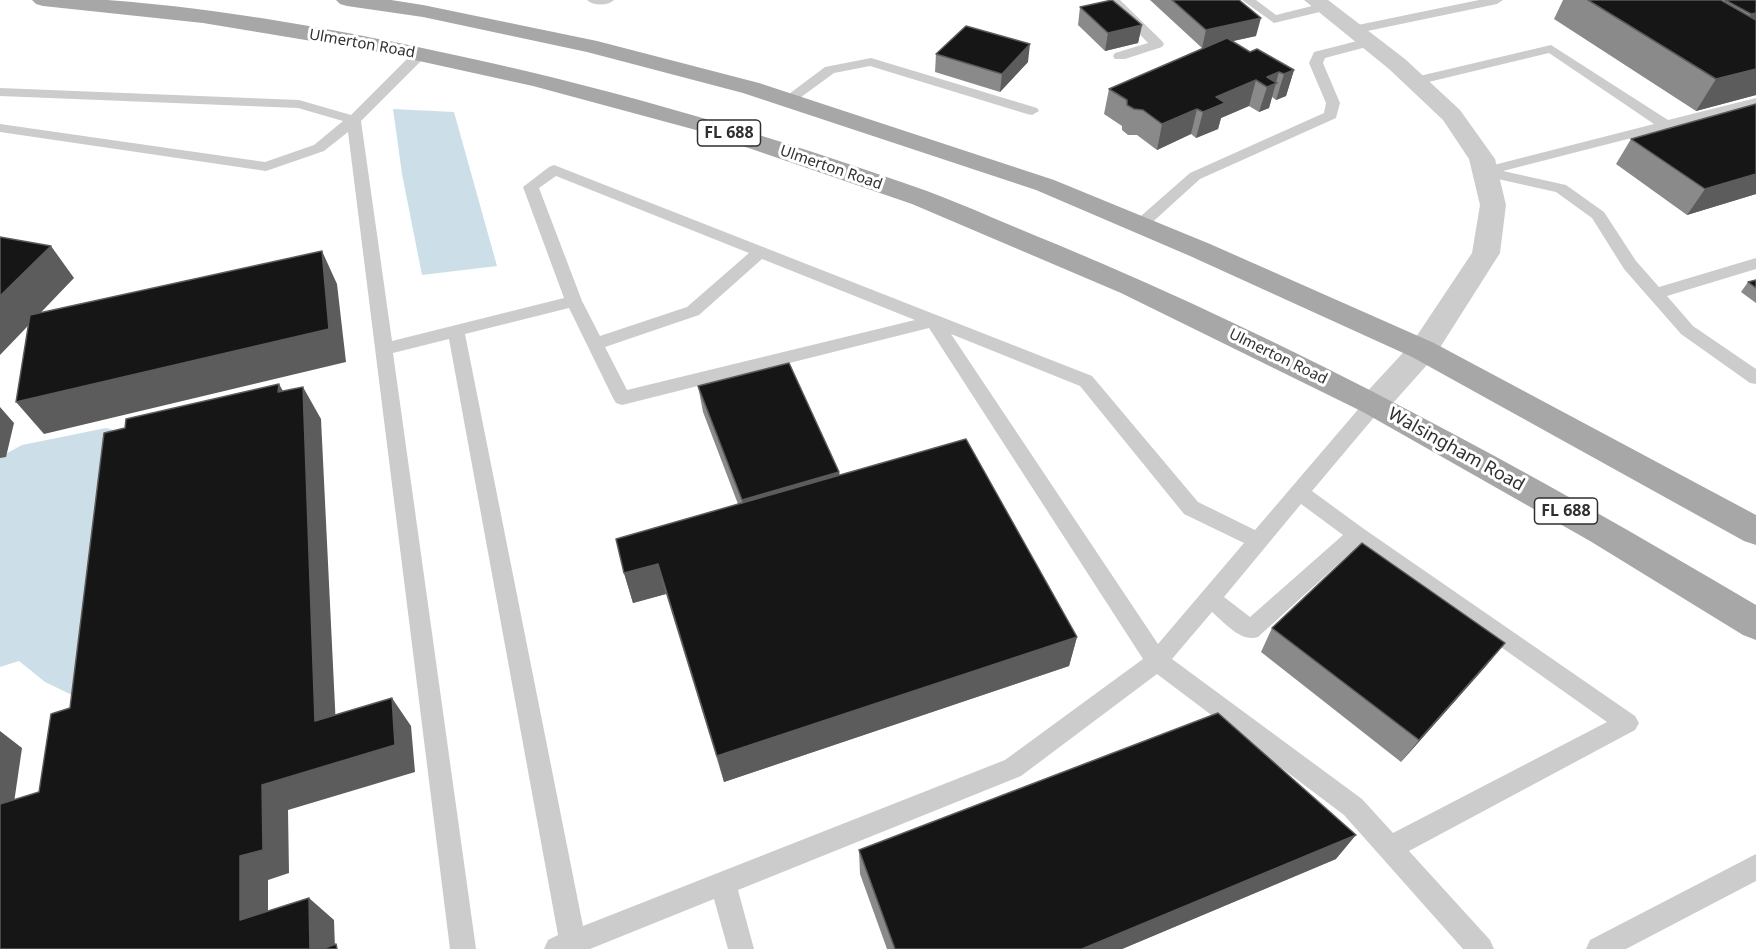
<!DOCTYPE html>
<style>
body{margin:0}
canvas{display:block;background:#fff}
</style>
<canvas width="1756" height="949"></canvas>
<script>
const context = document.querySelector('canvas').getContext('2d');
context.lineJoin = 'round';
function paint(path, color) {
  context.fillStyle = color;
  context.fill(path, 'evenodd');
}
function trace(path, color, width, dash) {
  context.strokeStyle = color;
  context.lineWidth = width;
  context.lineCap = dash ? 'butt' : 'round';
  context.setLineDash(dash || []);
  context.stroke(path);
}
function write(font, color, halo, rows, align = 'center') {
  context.font = font + ' "Noto Sans",sans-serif';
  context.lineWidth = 6;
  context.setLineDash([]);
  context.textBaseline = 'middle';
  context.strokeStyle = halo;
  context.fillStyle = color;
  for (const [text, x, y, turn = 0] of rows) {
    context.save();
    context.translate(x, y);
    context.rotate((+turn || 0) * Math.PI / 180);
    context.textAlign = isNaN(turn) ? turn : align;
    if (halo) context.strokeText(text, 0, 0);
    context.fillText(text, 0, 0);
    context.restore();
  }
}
paint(new Path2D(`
 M393 109 454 112 497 266 422 275 402 174Z
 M106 428 142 437 76 697 45 682 19 661 0 667V457L22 445Z`), '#ccdfe8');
paint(new Path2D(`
 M587 0H614C608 6 593 6 587 0Z
 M1107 0H1120L1162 41 1164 44 1162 47 1125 59H1115L1113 56 1115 53 1148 43Z
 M1242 0H1256L1276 15 1324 3 1330 7 1328 10 1274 23Z
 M1479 0H1503L1497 4 1353 34 1347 30 1353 26Z
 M1369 38 1376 42 1374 45 1325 58 1323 63 1340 103 1336 118 1200 179 1146 228H1134L1132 225 1134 222 1190 173 1324 113 1326 103 1309 63 1314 52Z
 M1551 45 1668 120 1756 98V106L1503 171 1566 185 1604 212 1636 261 1659 287 1756 258V269L1667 296 1693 326 1756 369V384L1750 383 1681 334 1624 269 1592 218 1556 192 1480 175 1477 172 1486 167 1654 124 1549 53 1416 85 1409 81 1411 78Z
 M420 50 427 54 425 57 361 121 392 341 564 298 523 187 549 167 554 165 1092 376 1198 502 1255 530 1367 399 1374 397 1381 399 1383 404 1381 409 1312 491 1364 529 1635 716 1639 723 1635 730 1409 851 1490 940 1494 949H1463L1344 815 1157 674 1021 776 738 890 754 949H728L714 899 590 949H544L548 940 558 935 449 339 393 353 476 949H450L348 132 324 151 266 171 0 132V124L265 162 314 145 343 121 298 108 0 96V88L299 100 351 115 415 51ZM556 176 749 253 687 307 600 336 582 301 539 188ZM762 259 915 320 627 390 605 347 699 315ZM569 308 613 398 616 403 622 405 929 328 1143 659 1005 760 583 926 465 334ZM951 334 1080 386 1184 514 1244 543 1158 644ZM1301 504 1343 535 1250 617 1224 597ZM1358 546 1607 722 1393 833 1362 799 1172 659 1212 612C1224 622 1241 643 1258 637Z
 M871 58 1037 108 1039 111 1032 115 1027 114 870 66 834 73 793 103 788 104 781 100 825 67Z
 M1756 854V881L1626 949H1586L1590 940Z`), '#ccc');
paint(new Path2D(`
 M1304 0H1328L1405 59 1460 110 1495 159 1506 205 1500 253 1434 357 1385 412 1374 415 1363 412 1358 404 1363 396 1412 343 1472 253 1480 205 1469 159 1443 120 1389 69Z`), '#ccc');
paint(new Path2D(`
 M32 0C57 0 82 0 107 0 227 9 347 31 464 57 621 91 775 137 927 191 970 207 1013 227 1056 244 1299 345 1530 471 1756 605V640L1743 635 1590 541 1363 412 1121 293 912 204 696 130 533 86 378 52 203 23 43 6 36 4Z
 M336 0H391L423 5 597 41 759 83 1054 180 1210 244 1434 343 1756 515V545L1744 541 1412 357 1190 256 1036 190 743 93 587 52 423 17 347 6 340 4Z`), '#a7a7a7');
paint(new Path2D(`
 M1150 0H1239L1256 36 1232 41 1250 52 1294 70 1286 96 1276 100 1272 97 1269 108 1259 112 1249 106 1221 118 1218 129 1196 138 1191 134 1157 150 1137 135H1128L1122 130V126L1104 114 1109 89 1209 46 1202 48Z
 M1563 0H1721L1723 1 1724 0H1756V95L1696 111 1554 19Z
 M1080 7 1142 25 1138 43 1105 51 1078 25Z
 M936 54 1028 62 1000 92 935 72Z
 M1631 139 1756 194 1687 215 1616 164Z
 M1756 280V303L1741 292 1748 282Z
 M698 386 839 472 840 475 1077 637 1069 666 724 782 666 594 633 603 624 573 738 504 703 412Z
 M1272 628 1505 643 1486 666 1401 762 1261 652Z
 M859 850 1336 859 1122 949H887L860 874Z`), '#8a8a8a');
paint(new Path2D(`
 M1756 13V28L1740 32 1751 14Z
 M1261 18 1256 36 1202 48 1206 30Z
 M1142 25 1138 43 1105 51 1108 33Z
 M1030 44 1028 62 1000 92 1002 74Z
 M1756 69V95L1696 111 1716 79Z
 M1294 70 1286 96 1276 100 1284 74Z
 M1279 72 1269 108 1259 112 1267 87V77Z
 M1256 80 1249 106 1221 118 1218 129 1196 138 1203 112 1216 97Z
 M1197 109 1191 134 1157 150 1162 124Z
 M1756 174V194L1687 215 1705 189Z
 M51 246 74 278 0 355V296Z
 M322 251 337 284 346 362 44 434 16 402Z
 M279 384 297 416 278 392Z
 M303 387 321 419 337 748 315 721Z
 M0 407 14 423 6 457 0 458Z
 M839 472 840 497 746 525 742 500Z
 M658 564 666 594 633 603 624 573Z
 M1077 637 1069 666 724 782 717 756Z
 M1505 643 1486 666 1401 762 1419 740Z
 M392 698 411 726 415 772 288 810 289 873 268 880V941L240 920V856L262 785Z
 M0 731 22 748 9 837 0 831Z
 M1356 835 1336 859 1122 949H1082Z
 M309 898 334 920 335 949H310Z`), '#5c5c5c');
const building = new Path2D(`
 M1112 0 1142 25 1108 33 1080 7Z
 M1172 0H1239L1261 18 1206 30Z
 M1588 0H1721L1756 20V69L1716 79Z
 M1725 0H1756V13L1751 14Z
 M966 26 1030 44 1002 74 936 54Z
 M1227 38 1250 52 1257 49 1294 70 1284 74 1279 72 1267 77 1277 83 1267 87 1256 80 1216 97 1225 103 1203 112 1197 109 1162 124 1143 110 1134 109 1127 105V100L1109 89Z
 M1756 104V174L1705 189 1631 139Z
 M0 237 51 246 0 296Z
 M322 251 329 329 16 402 30 315Z
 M1756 280V288L1748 282Z
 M789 363 839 472 742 500 698 386Z
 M279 384 278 392 303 387 315 721 392 698 395 745 262 785 263 850 240 856V920L309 898 310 949H0V804L39 792 51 714 70 708 104 433 125 428 126 419Z
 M966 439 1077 637 717 756 658 564 624 573 616 539Z
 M1362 543 1505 643 1419 740 1272 628Z
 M1218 713 1356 835 1082 949H895L859 850Z
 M336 944 337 949H322Z`);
paint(building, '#161616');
trace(building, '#5c5c5c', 1.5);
write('15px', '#2f2f2f', '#fff', [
 ["Ulmerton Road",362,44,10],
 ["Ulmerton Road",831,168,19],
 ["Ulmerton Road",1278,357,26]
]);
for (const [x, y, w] of [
 [729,133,63],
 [1566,511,63]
]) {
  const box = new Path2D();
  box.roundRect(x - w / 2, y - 13, w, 26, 4.5);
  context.fillStyle = '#fff';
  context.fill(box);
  trace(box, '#2f2f2f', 1.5);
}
write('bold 16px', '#2f2f2f', null, [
 ["FL 688",729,133],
 ["FL 688",1566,511]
]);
write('18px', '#2f2f2f', '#fff', [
 ["Walsingham Road",1456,450,29]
]);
</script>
